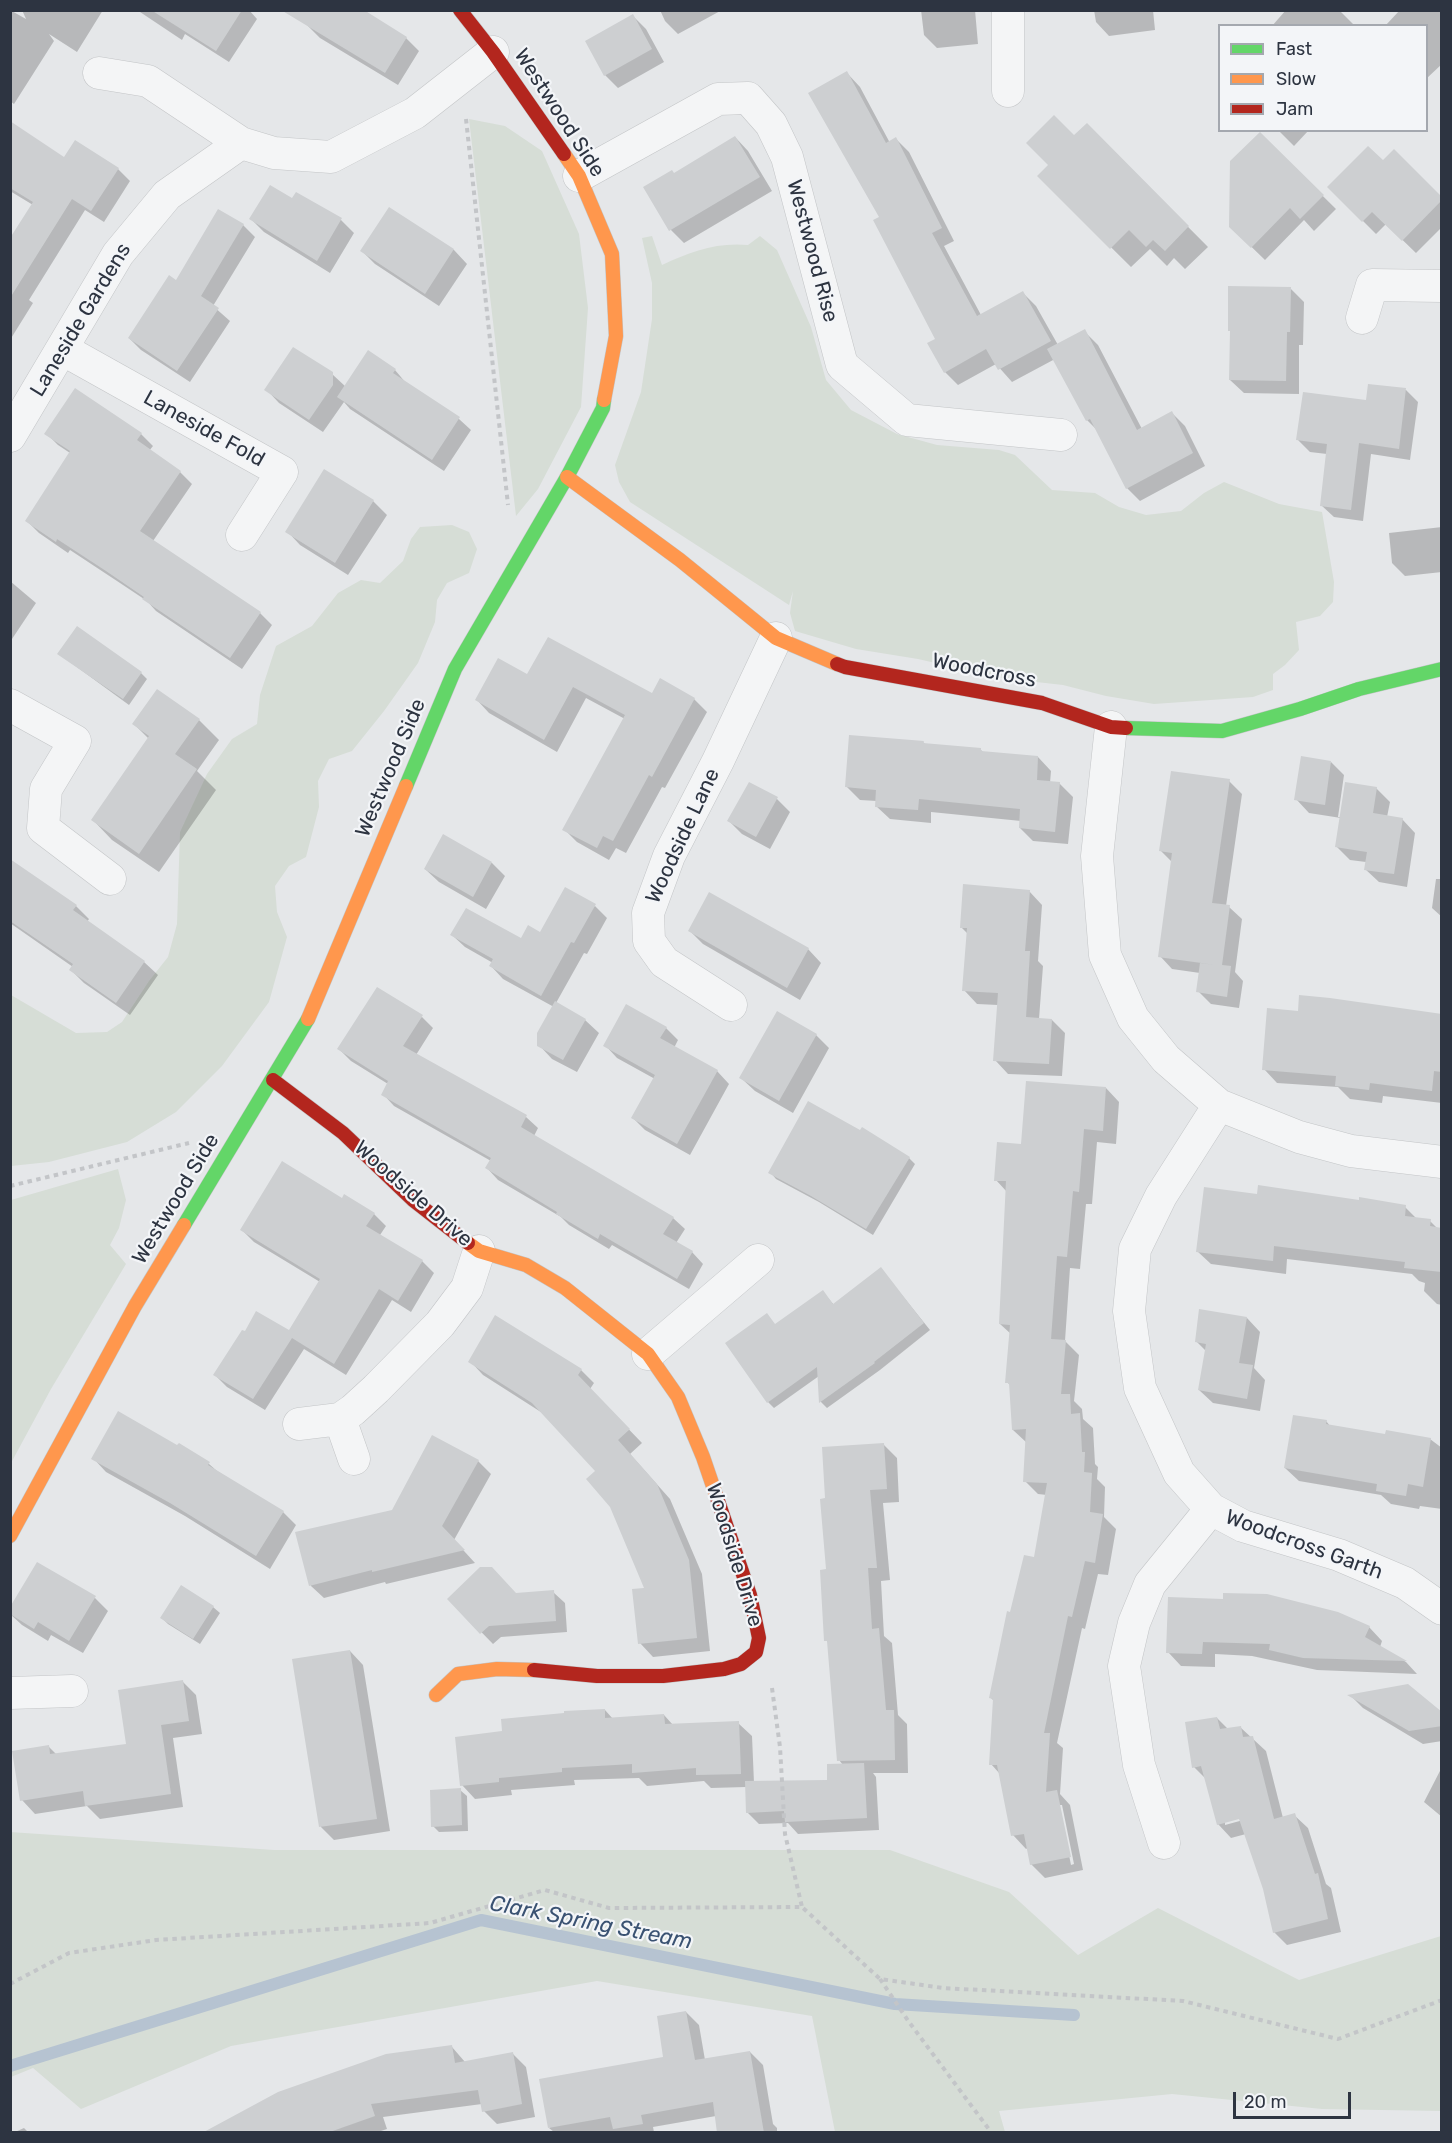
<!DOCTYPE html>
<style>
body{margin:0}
#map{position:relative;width:1452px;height:2143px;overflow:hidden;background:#e5e7e9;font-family:Rubik,sans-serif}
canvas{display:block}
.frame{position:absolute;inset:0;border:12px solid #2d3441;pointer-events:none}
.legend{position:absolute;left:1218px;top:24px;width:210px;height:108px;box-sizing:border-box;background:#f3f5f8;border:2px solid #a4a8af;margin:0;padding:8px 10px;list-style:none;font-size:18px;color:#2d3441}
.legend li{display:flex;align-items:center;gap:12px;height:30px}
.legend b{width:30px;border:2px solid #a4a8af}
.scale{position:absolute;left:1233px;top:2092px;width:118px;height:27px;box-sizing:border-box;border:3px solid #2d3441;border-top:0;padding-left:8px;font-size:18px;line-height:21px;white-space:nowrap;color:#2d3441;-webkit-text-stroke:4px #f3f5f8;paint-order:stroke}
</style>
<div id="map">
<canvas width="1452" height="2143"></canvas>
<div class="frame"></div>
<ul class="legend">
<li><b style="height:8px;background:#63d668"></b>Fast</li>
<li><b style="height:8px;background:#ff974d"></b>Slow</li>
<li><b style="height:8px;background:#b3261e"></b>Jam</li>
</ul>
<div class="scale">20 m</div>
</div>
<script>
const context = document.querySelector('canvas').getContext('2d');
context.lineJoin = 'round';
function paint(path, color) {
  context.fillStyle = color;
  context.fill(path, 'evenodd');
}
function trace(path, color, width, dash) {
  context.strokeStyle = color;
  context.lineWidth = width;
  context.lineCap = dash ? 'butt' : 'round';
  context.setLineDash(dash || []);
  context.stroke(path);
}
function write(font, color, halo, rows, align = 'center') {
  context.font = font + ' Rubik,sans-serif';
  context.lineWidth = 4.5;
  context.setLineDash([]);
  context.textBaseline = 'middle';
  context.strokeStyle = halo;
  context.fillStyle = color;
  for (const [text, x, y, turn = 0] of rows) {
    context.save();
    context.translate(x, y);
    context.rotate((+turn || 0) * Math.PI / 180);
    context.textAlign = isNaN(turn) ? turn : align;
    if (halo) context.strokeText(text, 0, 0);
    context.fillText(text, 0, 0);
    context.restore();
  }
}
paint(new Path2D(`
 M469 119 505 126 542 151 579 234 588 308 581 407 538 489 516 516Z
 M652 236 662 265C690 252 716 242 748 245L760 236 777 250 811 327 826 380 851 410 897 434 937 445 999 450 1015 455 1052 490 1095 493 1119 507 1146 515 1181 511 1204 493 1224 482 1279 504 1322 512 1334 582 1333 602 1320 616 1296 622 1299 650 1285 665 1273 674V690L1253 697 1154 704 1106 696 1063 685 1001 678 918 659 856 649 795 631 790 613 793 591 789 605 630 502 619 482 615 465 641 392 652 319V283L642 238Z
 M452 525 469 532 477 549 469 573 447 583 437 600 435 622 418 663 384 711 352 751 329 759 318 781 319 807 306 857 289 866 275 886 277 912 287 937 269 1002 222 1066 176 1112 127 1142 49 1162 11 1166V995L76 1033 107 1032 122 1022 149 981 168 957 177 924 180 832 207 774 232 739 257 724 260 695 276 646 312 626 338 593 361 580 380 583 403 561 411 539 420 527Z
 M118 1169 126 1200 119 1228 110 1245 126 1264 51 1389 11 1463V1200Z
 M10 1832 274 1850H890L1009 1892 1078 1955 1158 1908 1299 1980 1441 1936V2111L1322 2109 1172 2094 999 2111 1005 2132H835L812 2016 597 1981 231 2046 81 2109 33 2068 11 2077Z`), '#d6ddd6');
paint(new Path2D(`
 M10 10 26 19 22 10H103L77 52 49 34 54 41 14 104 10 101Z
 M137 10H249L257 19 229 62 185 34 182 40Z
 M660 10H722L678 34 665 21Z
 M921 10H975L978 44 937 48 924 35Z
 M1094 10H1153L1155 30 1109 36 1096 22Z
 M1286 10H1339L1355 26H1272Z
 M1400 10H1442V64L1426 79V26H1385Z
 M633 16 646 29 664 62 618 88 605 75Z
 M307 25 406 38 419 51 398 85 320 38Z
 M847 73 860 87 890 143 896 139 909 152 954 241 944 246 981 315 1023 293 1036 306 1058 345 1084 331 1098 345 1142 429 1172 413 1185 426 1205 466 1140 501 1127 488 1099 432 1087 420 1055 359 1012 382 996 364 958 385 945 372 937 339 881 217Z
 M1087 125 1208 247 1185 269 1174 258 1167 266 1150 249 1131 267 1039 176Z
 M1278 130H1309L1294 146Z
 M1260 134 1336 209 1314 231 1304 220 1265 260 1231 227Z
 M735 137 748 151 772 191 684 243 671 230 645 188 675 174Z
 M10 143 64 159 118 169 130 181 104 222 85 210 29 300 33 303 10 340V241L33 205 10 191Z
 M1383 162 1442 199V227L1416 253 1386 224 1376 234 1329 187Z
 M293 200 341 220 354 233 330 273 264 232 251 219Z
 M390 209 454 250 467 264 439 306 375 264 362 251Z
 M243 225 255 237 213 306 230 321 190 382 141 350 129 338 177 282Z
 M1290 288 1304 302 1303 345H1299V394L1244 393 1230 380Z
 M369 352 395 370 406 383 459 419 471 430 444 471 350 409 344 402 323 432 279 403 266 389 332 374 346 387Z
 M1370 386 1406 390 1418 402 1410 460 1371 454 1363 521 1334 517 1321 505 1327 454 1310 452 1298 440 1368 402Z
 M46 433 141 434 153 446 149 451 180 472 192 484 153 541 260 613 272 625 242 669 156 611 147 601 120 583 70 550 68 553 39 533 27 521 70 453 58 445Z
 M325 471 373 501 387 515 348 575 300 545 287 531Z
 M1442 527V572L1405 576 1392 563 1389 533Z
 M10 581 36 603 10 642Z
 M59 654 141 673 147 679 129 705Z
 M528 676 652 695 660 680 694 699 707 712 665 788 662 787 626 853 616 848 609 860 577 842 564 829 625 719 586 698 557 752 489 713 477 700Z
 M199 720 219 740 197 771 216 790 159 872 112 840 93 820 149 739 134 724Z
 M923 742 925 744 980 749 983 752 1038 757 1051 771 1050 783H1059L1073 797 1068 844 1033 841 1020 828 1021 821 931 812V823L890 819 876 806 877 801 860 800 846 786Z
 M1331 762 1344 775 1338 817H1341L1376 788 1390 802 1387 817 1402 819 1415 833 1407 887 1379 882 1365 869 1366 862 1350 860 1336 846 1341 818 1309 813 1296 799Z
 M1229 781 1242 794 1226 906 1229 907 1242 919 1235 972 1243 981 1239 1008 1211 1004 1198 991 1200 973 1172 969 1160 956 1172 862 1161 851Z
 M750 784 777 799 790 812 770 849 742 834 729 821Z
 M492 863 505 876 486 909 439 882 425 869Z
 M10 869 76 906 89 919 87 922 144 962 158 975 130 1015 84 983 71 970 73 967 10 923Z
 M1436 879H1442V917L1432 908Z
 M1029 891 1042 905 1038 961 1043 966 1039 1019 1052 1020 1065 1033 1062 1076 1008 1074 995 1060 998 1005 977 1004 964 990 968 934 961 927Z
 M595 906 607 918 587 954 584 953 556 1003 585 1020 599 1033 577 1072 552 1059 539 1045 554 1007 503 979 491 966 493 963 465 947 452 935 522 940 541 934Z
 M690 931 808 949 821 963 800 1000 703 944Z
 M1299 1012 1442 1015V1103L1383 1096 1382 1103 1350 1099 1338 1087 1277 1083 1264 1069Z
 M422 1017 433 1028 416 1055 526 1117 538 1128 534 1136 673 1218 685 1229 676 1243 692 1252 703 1264 689 1289 612 1245 609 1249 569 1225 561 1217 498 1180 487 1168 491 1161 394 1106 383 1094 388 1084 351 1061 339 1049Z
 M666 1028 678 1040 674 1048 717 1071 729 1084 690 1155 645 1130 633 1118 655 1079 617 1058 605 1045Z
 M816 1035 829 1048 793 1113 755 1091 741 1078Z
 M1106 1088 1119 1102 1116 1144 1097 1142 1092 1204H1086L1080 1269 1070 1268 1065 1341 1079 1355 1074 1401 1082 1409 1083 1419 1093 1428 1095 1464 1098 1467 1097 1479 1105 1487 1104 1517 1116 1529 1108 1575 1098 1574 1085 1629 1082 1628 1057 1743 1063 1748 1060 1794 1070 1805 1083 1870 1045 1878 1031 1864 1028 1848 1026 1849 1013 1835 1000 1774 991 1764 995 1702 991 1698 1012 1614 1035 1559 1047 1495 1038 1494 1025 1481 1027 1443 1013 1430 1011 1386 1007 1382 1011 1334 1000 1324 1007 1192 996 1180 1022 1146ZM1059 1805H1062L1074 1864 1071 1865Z
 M909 1158 915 1164 873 1235 819 1202 776 1179 770 1172Z
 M1258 1195 1405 1207 1417 1219 1430 1221 1438 1229H1442V1305L1437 1304 1424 1291 1425 1283 1419 1281 1412 1274 1287 1259 1286 1274 1211 1264 1197 1251Z
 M342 1200 374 1214 386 1226 380 1235 422 1261 434 1273 411 1312 392 1300 346 1375 304 1349 265 1410 227 1387 215 1375 289 1332 320 1282 254 1242 242 1230Z
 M881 1269 930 1330 880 1370 827 1408 821 1402 819 1376 774 1408 768 1402 776 1325 823 1292 834 1305Z
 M1247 1318 1260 1332 1254 1368 1265 1380 1260 1411 1213 1403 1199 1390 1206 1351 1196 1341Z
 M470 1361 581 1370 594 1383 590 1389 642 1443 630 1454 670 1499 702 1574 710 1651 653 1657 640 1643 646 1589 597 1471 544 1414 483 1375Z
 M1326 1421 1331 1427 1387 1436 1430 1439 1442 1448V1509L1420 1506 1419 1509 1391 1504 1381 1495 1299 1481 1285 1468Z
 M883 1444 897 1458 899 1502 883 1503 890 1580 881 1581 884 1636 892 1643 898 1715 907 1724 908 1773H873L876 1777 879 1830 798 1834 788 1823 759 1824 747 1812 746 1787 711 1788 704 1781 647 1786 639 1778 574 1780 575 1785 511 1790 512 1795 475 1799 462 1785 504 1733 605 1710 613 1719 664 1715 673 1725 738 1723 752 1736 754 1783 829 1781 843 1765 839 1760 829 1643 826 1640 827 1499Z
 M93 1458 209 1464 217 1471 283 1512 296 1525 270 1569 185 1516 106 1472Z
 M478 1461 491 1474 454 1540 475 1563 386 1584 385 1582 324 1598 311 1586 297 1533 393 1511Z
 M182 1587 213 1607 220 1613 200 1644 168 1624 162 1618Z
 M553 1592 565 1603 567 1632 501 1637 493 1644 449 1599Z
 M95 1598 108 1611 83 1653 51 1635 48 1641 22 1625 10 1614Z
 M1169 1599 1369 1627 1382 1641 1380 1647 1406 1662 1417 1674 1317 1670 1252 1656 1215 1654V1667L1181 1666 1168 1652Z
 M350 1651 363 1665 390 1831 334 1840 321 1827 293 1660Z
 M183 1682 196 1695 202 1734 173 1738 183 1807 100 1819 87 1806 35 1814 22 1800 49 1747 57 1755 128 1745Z
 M1351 1696 1442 1714V1741L1423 1744 1363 1708Z
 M1217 1718 1228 1729 1240 1727 1266 1751 1283 1818 1294 1815 1308 1828 1326 1884 1331 1888 1341 1932 1287 1945 1274 1932 1264 1889 1246 1834 1231 1838 1218 1824 1206 1779 1194 1767ZM1246 1816 1247 1819 1225 1825V1821Z
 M1442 1767V1817L1424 1802Z
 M460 1790 467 1796 468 1831 439 1832 433 1826Z
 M686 2012 699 2025 705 2060 750 2052 763 2065 773 2124 777 2128V2132H718L716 2116 653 2127 654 2132H618L616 2131 554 2132 549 2128 665 2058Z
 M452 2047 465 2062 513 2054 526 2067 535 2117 497 2124 484 2111 482 2104 383 2117 387 2129 378 2132H205Z
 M24 2128 28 2132H15Z`), '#0003');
trace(new Path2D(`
 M10 2066 481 1920 895 2004 1074 2015`), '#b6c3d1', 12);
paint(new Path2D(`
 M151 10H242L216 51Z
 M281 10H364L407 37 385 73Z
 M633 14 652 49 604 76 585 41Z
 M847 71 886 143 896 137 942 228 932 233 977 316 1023 291 1051 341 998 370 986 349 944 373 927 343 935 339 873 220 879 217 808 93Z
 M1054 115 1074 135 1087 123 1189 226 1165 251 1153 240 1146 247 1129 230 1110 249 1037 176 1048 165 1026 143Z
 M10 121 64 157 75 140 119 168 91 211 72 199 10 298V238L33 202 10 188Z
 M1260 132 1324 195 1300 219 1290 208 1251 248 1229 227 1230 161Z
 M735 136 760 177 669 231 643 187 672 170 674 173Z
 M1368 146 1383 160 1394 149 1442 197V200L1402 241 1372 212 1362 222 1327 187Z
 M270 185 292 198 296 192 342 218 317 261 249 219Z
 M389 207 454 249 425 294 360 251Z
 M218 209 244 224 201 296 219 308 177 371 128 338 169 275 176 280Z
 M1228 286 1291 287 1290 332H1287L1286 381 1229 380 1230 331H1228Z
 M1085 329 1137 430 1172 411 1193 453 1126 489 1090 419 1086 421 1047 349Z
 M293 347 333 372V385L309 420 264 390Z
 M368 350 396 369 393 373 460 417 432 460 337 397Z
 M1368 384 1406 388 1399 449 1359 443 1351 510 1320 506 1327 444 1296 440 1303 392 1366 400Z
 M75 388 142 433 137 440 181 471 140 531 261 612 230 658 142 599 144 597 106 571 57 539 56 542 25 521 70 451 44 434Z
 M324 469 374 500 335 563 285 532Z
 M77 626 142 672 123 699 57 654Z
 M548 637 652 693 660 678 695 698 652 777 649 775 613 841 603 836 597 848 562 830 625 715 573 687 544 740 475 700 498 658 527 674Z
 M157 689 200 719 175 754 197 769 139 854 91 820 149 736 132 724Z
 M849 735 924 741 923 743 981 748V751L1038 756 1037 780 1060 782 1055 832 1019 828 1020 809 919 799 918 810 875 807 876 790 845 787Z
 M1301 756 1331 761 1325 805 1294 800Z
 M1171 771 1230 779 1212 903 1230 905 1222 965 1231 966 1227 997 1196 992 1200 963 1216 965 1158 957 1172 853 1159 851Z
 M749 782 778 797 756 837 727 821Z
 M1345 782 1377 787 1373 813 1403 818 1394 874 1364 870 1367 852 1335 847Z
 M443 834 492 862 473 897 424 869Z
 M10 859 77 905 73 910 145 961 116 1003 69 970 73 964 10 921Z
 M963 884 1030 890 1025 951H1030L1026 1017 1052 1019 1049 1064 993 1061 998 993 962 991 967 928H960Z
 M565 887 596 904 574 943 571 942 541 996 489 966 493 959 450 935 466 908 521 938 528 925 540 932Z
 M709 892 809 948 787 988 688 931Z
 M377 987 423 1015 403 1046 527 1115 521 1127 674 1217 663 1234 693 1251 677 1279 600 1234 598 1239 556 1214 557 1212 485 1168 491 1158 381 1095 388 1081 337 1049Z
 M1299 995 1330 998 1442 1014V1072L1434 1071 1432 1091 1370 1083 1369 1090 1335 1086 1336 1076 1262 1070 1267 1008 1298 1011Z
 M555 1001 586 1019 563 1060 537 1046V1033Z
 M626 1004 667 1027 660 1038 718 1070 677 1144 631 1118 655 1075 603 1046Z
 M777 1011 817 1034 779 1101 739 1078Z
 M1026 1081 1106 1087 1103 1131 1084 1129 1079 1192 1073 1191 1067 1257 1057 1256 1051 1339 1066 1340 1061 1394H1070L1071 1414 1080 1413 1082 1452H1085L1084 1472 1092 1473 1090 1512 1103 1514 1095 1563 1085 1561 1072 1617 1068 1616 1044 1733H1050L1046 1792 1057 1790 1071 1857 1030 1865 1024 1834 1011 1836 997 1765H989L993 1699 989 1698 1007 1611 1010 1612 1024 1555 1034 1557 1047 1483 1023 1482 1026 1429 1012 1430 1009 1383H1005L1010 1325 999 1324 1006 1181H994L997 1142 1021 1144Z
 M808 1101 860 1130 862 1127 910 1157 866 1229 811 1196 768 1173Z
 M282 1161 342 1198 344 1194 375 1213 366 1226 423 1260 398 1301 379 1289 334 1364 292 1338 253 1399 213 1375 242 1330 245 1331 256 1311 289 1330 320 1279 240 1230Z
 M1258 1185 1359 1200V1197L1406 1205 1405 1216 1431 1219 1430 1226 1442 1228V1272L1404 1268 1405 1262 1274 1246 1273 1261 1196 1252 1204 1187 1257 1194Z
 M881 1267 924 1323 874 1362 875 1363 819 1403 817 1367 767 1403 725 1343 767 1313 775 1324 823 1290 833 1304Z
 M1199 1309 1247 1317 1239 1363 1253 1365 1247 1399 1198 1390 1206 1344 1195 1342Z
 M495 1315 582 1369 578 1375 630 1429 618 1440 657 1484 689 1560 697 1638 638 1644 632 1589 644 1588 610 1507 586 1479 595 1471 532 1403 468 1362Z
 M118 1411 177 1445 179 1443 210 1462 208 1465 284 1511 256 1556 170 1503 91 1459Z
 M1293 1415 1327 1420 1326 1424 1385 1434 1386 1430 1431 1438 1423 1487 1408 1484 1406 1496 1376 1491 1377 1484 1284 1468Z
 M432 1435 479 1460 442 1526 465 1550 372 1572V1570L309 1586 295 1532 392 1510Z
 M884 1443 887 1489 870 1490 877 1568H868L872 1629 879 1628 886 1710H894L895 1760 837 1761 827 1641H824L820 1570 826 1569 820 1499 825 1498 822 1447Z
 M37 1562 96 1596 69 1641 38 1622 34 1629 10 1614V1607Z
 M480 1567H492L516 1593 554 1590 556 1621 489 1626 480 1634 447 1599Z
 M181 1585 214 1606 193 1639 160 1618Z
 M1223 1593 1267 1594 1338 1612 1370 1626 1365 1637 1407 1661 1303 1658 1269 1650 1270 1644 1203 1642 1202 1654 1166 1653 1168 1597 1223 1599Z
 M350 1650 377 1819 319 1827 292 1659Z
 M183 1680 189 1721 161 1725 171 1794 85 1806 83 1791 20 1801 12 1751 49 1745 50 1754 126 1744 118 1690Z
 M1408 1684 1442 1712V1726L1409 1731 1347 1695Z
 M605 1709V1718L664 1714 665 1724 739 1721 741 1774 696 1775V1768L632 1773V1764L562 1768V1772L499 1778V1782L460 1786 455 1737 502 1731 501 1719 564 1713V1711Z
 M1217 1717 1220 1729 1241 1726 1243 1737 1253 1736 1274 1819 1295 1813 1315 1874 1318 1873 1328 1919 1273 1933 1263 1889 1239 1819 1217 1825 1201 1766 1192 1768 1185 1722Z
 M864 1763 867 1818 785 1822 784 1811 746 1813 745 1781 827 1780V1764Z
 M461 1788 462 1825 431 1827 430 1790Z
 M686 2011 695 2060 750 2051 764 2133H717L713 2102 641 2115 643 2124 613 2129 610 2117 548 2128 539 2079 663 2057 657 2016Z
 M452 2045 455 2063 513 2052 522 2104 482 2112 478 2090 371 2104 375 2116 327 2133H202L278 2092 386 2054Z`), '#cdcfd1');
const street = new Path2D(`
 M1008 10V91
 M99 73 148 81 241 143
 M579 176 718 99 748 98 771 124 787 157 842 365 907 420 1061 435
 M1362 318 1372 285 1442 286
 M62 349 282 472 242 535
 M10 436 118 254 167 195 241 143 274 153 331 157 415 113 493 52
 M10 705 75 741 46 789 43 828 110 879
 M1111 727 1097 856 1105 955 1133 1018 1166 1059 1219 1105 1299 1137 1351 1151 1442 1162
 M731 1005 664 962 649 941 648 913 669 856 718 761 776 638
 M1219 1105 1161 1196 1135 1249 1129 1311 1140 1388 1179 1473 1211 1509 1243 1526 1339 1555 1405 1583 1442 1609
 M648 1354 758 1260
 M340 1419 354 1459
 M299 1424 340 1419 353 1410 376 1389 440 1324 467 1288 479 1251
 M10 1693 72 1691
 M1164 1843 1139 1765 1124 1666 1134 1623 1150 1584 1211 1509`);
const fast = new Path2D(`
 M1126 728 1222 731 1300 709 1359 689 1442 669
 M406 786 455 669 567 477 603 408 604 400
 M184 1225 308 1019`);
const slow = new Path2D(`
 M564 154 579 176 612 254 616 336 604 400
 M567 477 680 560 776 638 837 664
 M308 1019 406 786
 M468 1243 479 1251 526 1265 565 1288 648 1354 678 1397 703 1457 716 1495
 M10 1536 135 1306 184 1225
 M436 1695 458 1674 497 1669 534 1670`);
const jam = new Path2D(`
 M460 10 493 52 564 154
 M837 664 845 667 1042 703 1111 727 1126 728
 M273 1080 343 1133 413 1200 468 1243
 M534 1670 597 1676H663L724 1669 741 1664 756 1652 759 1638 750 1595 716 1495`);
trace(street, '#c3c5c7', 33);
trace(fast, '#c3c5c7', 15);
trace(slow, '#c3c5c7', 15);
trace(jam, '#c3c5c7', 15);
trace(new Path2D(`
 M466 119 508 505
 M10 1186 189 1143
 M772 1688 780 1747 785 1834 802 1907
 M880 1979 909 2022 991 2132
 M10 1984 69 1953 156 1940 430 1923 545 1890 609 1908 802 1907 880 1979 943 1988 1183 2001 1338 2039 1442 2000`), '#c3c5c8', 4, [4.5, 4.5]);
trace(street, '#f4f5f6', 32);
trace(fast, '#63d668', 14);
trace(slow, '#ff974d', 14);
trace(jam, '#b3261e', 14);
write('21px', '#2d3441', '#f3f5f8', [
 ["Westwood Side",559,113,57],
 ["Westwood Rise",812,251,75],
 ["Laneside Gardens",81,320,-59],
 ["Laneside Fold",204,429,29],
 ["Woodcross",984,671,11],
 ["Westwood Side",391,768,-67],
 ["Woodside Lane",683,836,-65],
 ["Woodside Drive",413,1194,41],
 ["Westwood Side",176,1199,-59],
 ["Woodcross Garth",1304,1545,20],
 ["Woodside Drive",734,1555,73]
]);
write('italic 22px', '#3a5272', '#f3f5f8', [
 ["Clark Spring Stream",591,1923,11]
]);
</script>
